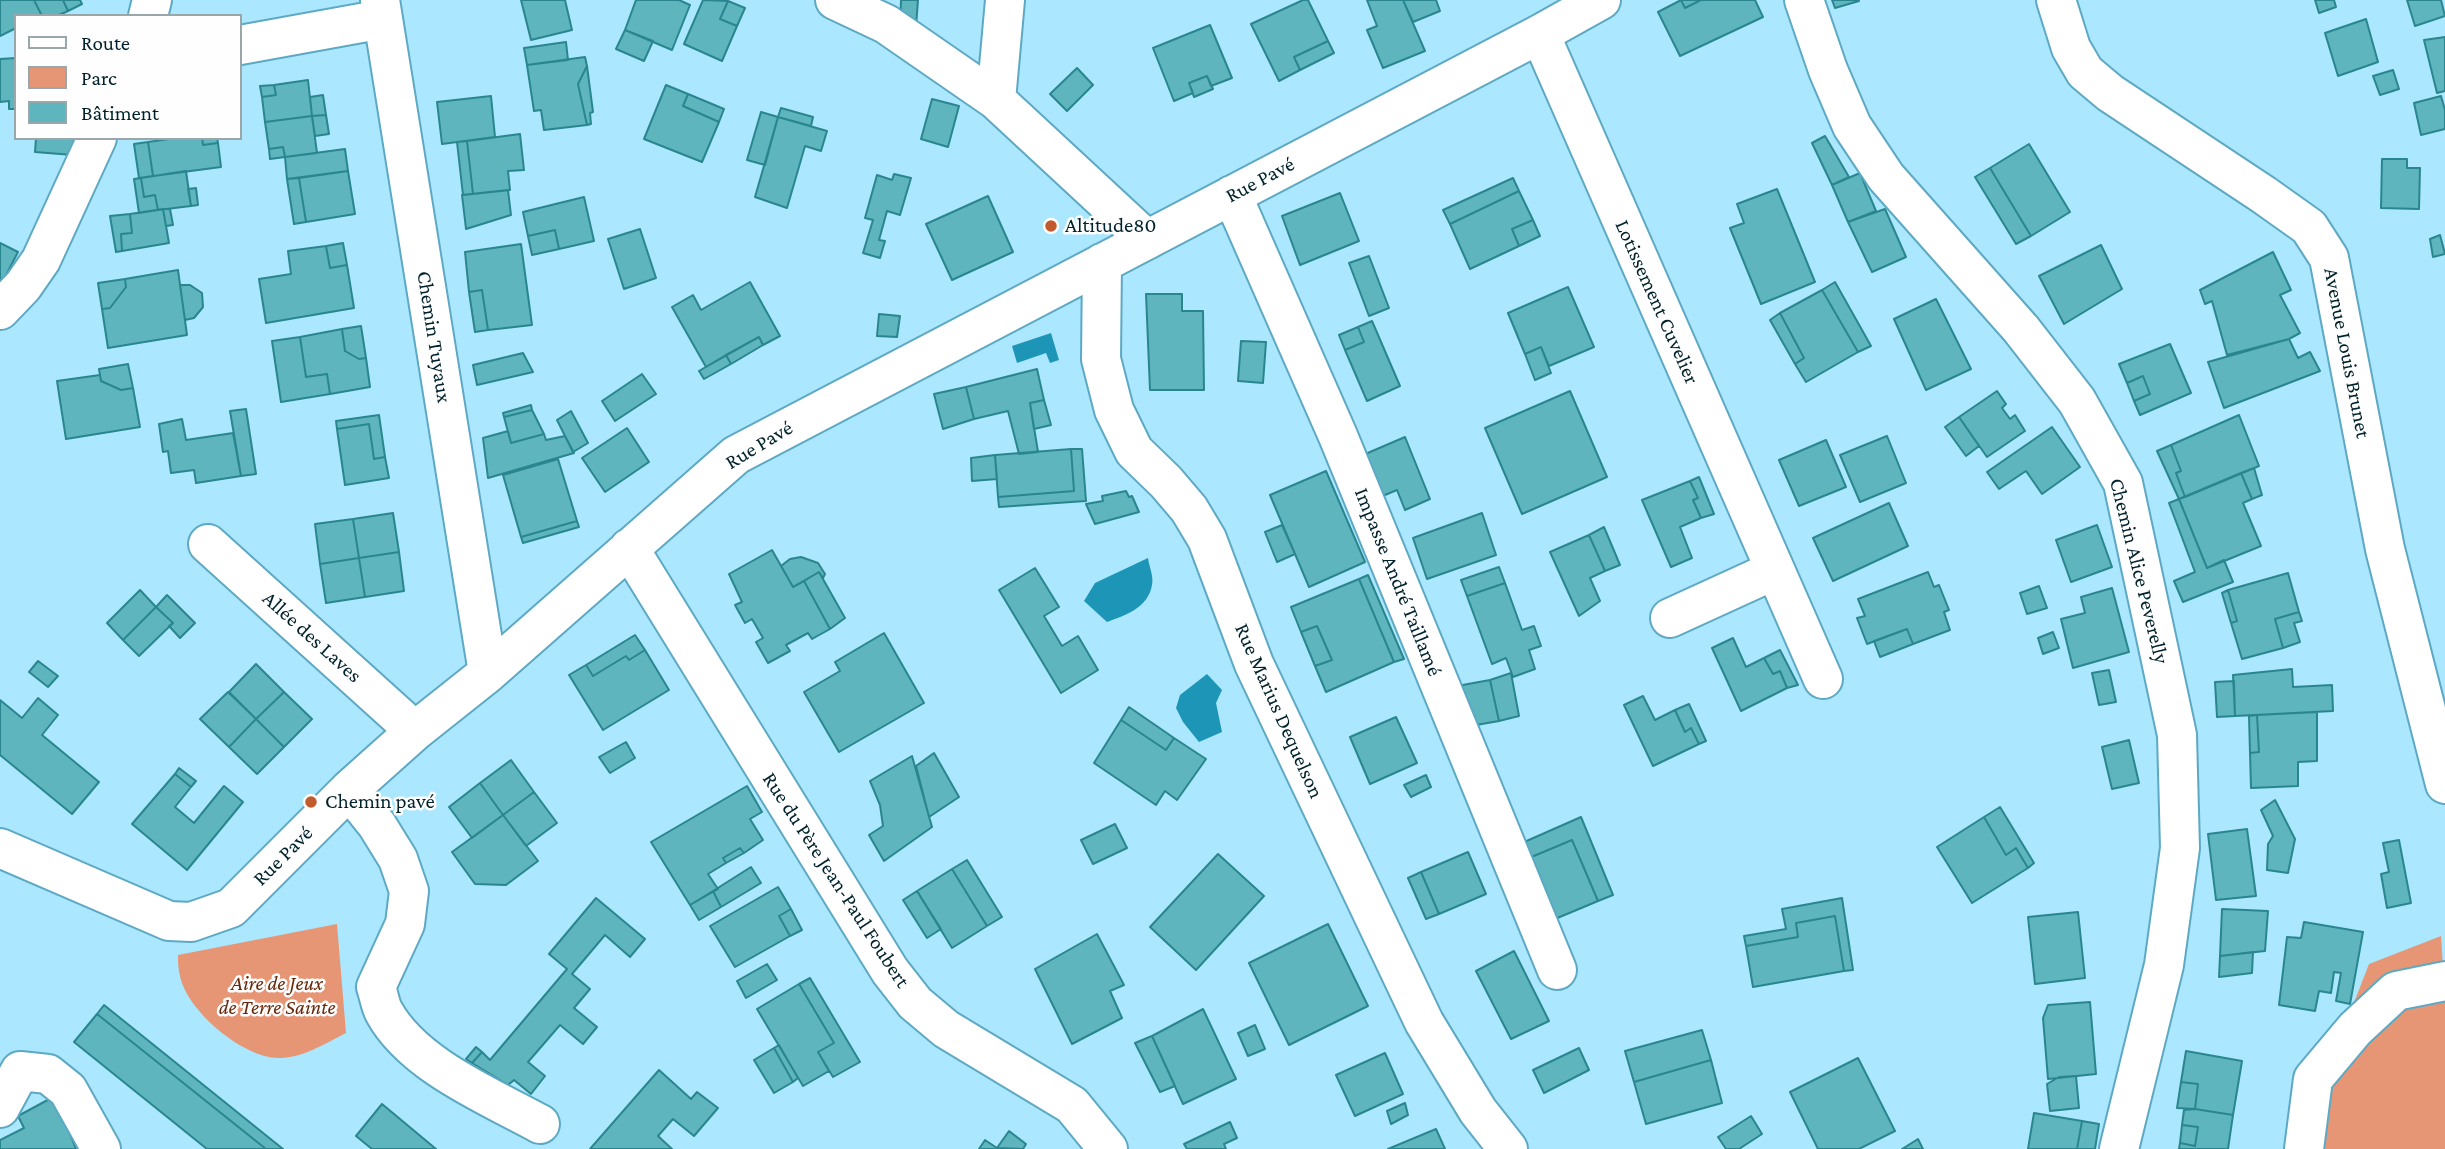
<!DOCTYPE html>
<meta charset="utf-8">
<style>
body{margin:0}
#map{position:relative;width:2445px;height:1149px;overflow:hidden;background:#abe7fe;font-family:"Crimson Pro",serif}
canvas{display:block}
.legend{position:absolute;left:14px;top:14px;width:228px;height:126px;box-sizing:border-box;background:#fefefe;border:2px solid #99a6aa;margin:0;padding:9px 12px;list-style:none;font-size:21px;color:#01222c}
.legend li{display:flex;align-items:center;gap:14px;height:35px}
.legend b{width:35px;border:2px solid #99a6aa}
</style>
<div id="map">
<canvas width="2445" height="1149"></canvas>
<ul class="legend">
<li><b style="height:9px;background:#fff"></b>Route</li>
<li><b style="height:19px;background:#e79675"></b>Parc</li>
<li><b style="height:19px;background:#5eb5bd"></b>Bâtiment</li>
</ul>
</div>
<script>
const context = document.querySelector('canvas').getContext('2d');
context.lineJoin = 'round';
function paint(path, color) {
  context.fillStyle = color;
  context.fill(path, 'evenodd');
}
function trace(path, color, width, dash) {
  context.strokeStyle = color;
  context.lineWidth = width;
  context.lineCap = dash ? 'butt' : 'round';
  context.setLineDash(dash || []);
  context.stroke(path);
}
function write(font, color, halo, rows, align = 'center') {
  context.font = font + ' "Crimson Pro",serif';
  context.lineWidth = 5;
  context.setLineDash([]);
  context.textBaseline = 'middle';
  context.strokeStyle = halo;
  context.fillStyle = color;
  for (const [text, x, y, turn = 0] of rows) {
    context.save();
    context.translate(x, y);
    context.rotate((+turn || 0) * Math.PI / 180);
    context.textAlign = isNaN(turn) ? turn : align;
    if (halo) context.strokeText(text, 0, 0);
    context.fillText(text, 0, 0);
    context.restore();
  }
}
paint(new Path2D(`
 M337 924 346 1033C326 1043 303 1058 280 1058 244 1059 187 1011 180 976 178 969 178 962 178 955Z
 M2441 936 2445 999V1149H2297L2369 964Z`), '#e79675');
paint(new Path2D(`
 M1051 333 1059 360 1050 363 1046 353 1017 363 1012 346Z
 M1148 558C1149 566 1154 577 1152 585 1148 608 1126 615 1107 622L1084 601 1095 583Z
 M1207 674 1222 690 1216 703 1222 732 1199 742 1183 722 1176 708 1180 695Z`), '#1d95b7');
const building = new Path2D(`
 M0 0H34L42 16H16V28L0 36Z
 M34 0H63L68 11 57 16H42Z
 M63 0H80L82 4 68 11Z
 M521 0H565L572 30 531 40Z
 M636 0H679L690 5 672 50 625 30Z
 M703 0 728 1 720 19 737 26 722 61 684 44Z
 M901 0H918L916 27 900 25Z
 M1303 0H1308L1328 41 1294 57 1300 70 1279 81 1251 24Z
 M1367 0H1403L1425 51 1383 68 1367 30 1377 26Z
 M1403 0H1436L1440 11 1413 22Z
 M1681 0 1685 8 1701 0H1755L1763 17 1680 56 1658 12Z
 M1681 0H1701L1685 8Z
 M1832 0H1858L1859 1 1835 8Z
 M2315 0H2334L2336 7 2319 13Z
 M2407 0H2441L2445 16 2415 26Z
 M728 1 745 8 737 26 720 19Z
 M2366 19 2378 62 2338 76 2325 33Z
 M1210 25 1232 78 1211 86 1207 76 1189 83 1193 93 1174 101 1153 48Z
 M625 30 653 41 644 61 616 49Z
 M2445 37V91L2437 93 2424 40Z
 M1328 41 1334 53 1300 70 1294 57Z
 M566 42 568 60 527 65 524 48Z
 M585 57 587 66 578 84 587 125 544 130 541 110 534 111 527 65Z
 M16 58V109H9V101L0 102V59Z
 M587 66 593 112 590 113 591 124 587 125 578 84Z
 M1077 68 1093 85 1067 111 1050 94Z
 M2393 70 2399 89 2380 95 2373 76Z
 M1207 76 1213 89 1194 97 1189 83Z
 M308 80 312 116 265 122 262 97 276 95 274 85Z
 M274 85 276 95 262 97 260 86Z
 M666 85 688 94 683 106 719 122 702 162 644 139Z
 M688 94 724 109 719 122 683 106Z
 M323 95 326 115 312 116 310 97Z
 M491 96 495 137 442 144 437 102Z
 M2441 96 2445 110V129L2421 135 2414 103Z
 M932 99 959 106 948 147 921 139Z
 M781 108 813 117 811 126 778 117Z
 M761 112 778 117 765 165 747 160Z
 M326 115 329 134 315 136 312 116Z
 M312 116 317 153 285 157 283 147 269 149 265 122Z
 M778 117 827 131 821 151 805 146 787 208 755 197Z
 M520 134 524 170 508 171 510 190 473 194 467 141Z
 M1825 136 1849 177 1832 185 1812 143Z
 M36 138H74L73 155 35 152Z
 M176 138H202L203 145 218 143 221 167 153 176 148 142Z
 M202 138H217L218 143 203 145Z
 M467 141 473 194 463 195 457 142Z
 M148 142 153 176 139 178 134 144Z
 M2029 144 2070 212 2031 236 1990 168Z
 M283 147 285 157 270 159 269 149Z
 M345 149 348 171 287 179 285 157Z
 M2382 159H2407V168H2420L2419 209 2381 208Z
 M1990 168 2031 236 2016 244 1975 177Z
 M186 171 191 206 158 210 155 195 144 197 141 178Z
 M348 171 355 214 306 222 299 178Z
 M1860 173 1876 211 1848 222 1832 185Z
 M894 174 911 178 900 215 887 211 879 240 885 241 880 258 863 253 873 220 865 218 877 175 892 180Z
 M141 178 144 197 155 195 158 210 139 213 134 179Z
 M299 178 306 222 294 224 287 179Z
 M1513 178 1519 191 1450 224 1443 210Z
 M196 188 198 205 191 206 188 189Z
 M1777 189 1815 282 1761 304 1730 228 1744 223 1737 204Z
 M508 190 511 215 466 229 462 195Z
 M1519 191 1533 220 1512 229 1519 246 1470 269 1450 224Z
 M1340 193 1359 241 1300 265 1282 216Z
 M988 196 1013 252 952 280 926 224Z
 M584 197 594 241 559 249 555 230 528 236 523 212Z
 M163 209H170L173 225 166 226Z
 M163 209 169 243 122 251 121 234 132 233 130 214Z
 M1885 209 1906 257 1872 272 1848 222Z
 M130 214 132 233 121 234 122 251 116 252 110 216Z
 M1533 220 1540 236 1519 246 1512 229Z
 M640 229 656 278 624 289 608 239Z
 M555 230 559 249 532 255 528 236Z
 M2440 235 2445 254 2433 257 2430 239Z
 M0 243 18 252 0 287Z
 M343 243 347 265 330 268 326 246Z
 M521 244 532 325 488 330 482 290 469 292 465 252Z
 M2101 245 2122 289 2064 324 2039 276Z
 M326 246 330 268 347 265 354 308 266 323 259 279 291 274 288 251Z
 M2273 252 2291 290 2280 295 2300 333 2289 339 2227 355 2212 301 2205 304 2200 290Z
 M1369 256 1389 308 1369 316 1349 263Z
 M178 270 187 335 108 348 102 309 110 308 126 287 125 279Z
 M125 279 126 287 110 308 102 309 98 283Z
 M750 282 780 336 763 345 759 337 706 367 672 307 693 295 701 310Z
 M1835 282 1871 346 1858 352 1822 290Z
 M180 285H190L202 293 203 307 194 318 185 320Z
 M1568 287 1594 347 1549 366 1541 347 1525 354 1508 313Z
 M482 290 488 330 475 332 469 292Z
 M1822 290 1858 352 1806 382 1795 364 1804 358 1780 313Z
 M1146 294H1182V311H1203L1204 390H1150Z
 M1936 299 1971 369 1926 390 1894 319Z
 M1780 313 1804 358 1795 364 1770 320Z
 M879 314 900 316 897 337 877 336Z
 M1372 321 1400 386 1367 401 1345 350 1364 342 1358 327Z
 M361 326 366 358 359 359 345 351 342 329Z
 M1358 327 1364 342 1345 350 1339 335Z
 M342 329 345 351 359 359 366 358 370 387 330 394 327 374 306 377 300 337Z
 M300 337 306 377 327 374 330 394 281 402 272 341Z
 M759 337 763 345 731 364 726 355Z
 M2289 339 2298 358 2310 352 2320 371 2224 408 2208 362Z
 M1241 341 1266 342 1263 383 1238 381Z
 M2170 344 2191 393 2140 415 2134 401 2150 394 2143 376 2127 383 2119 364Z
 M1541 347 1551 373 1535 380 1525 354Z
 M523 353 533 372 477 385 473 365Z
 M726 355 731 364 704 379 699 371Z
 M128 364 133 388 121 390 101 381 99 369Z
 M1037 369 1044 400 1030 403 1038 452 1019 454 1008 411 974 419 966 387Z
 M642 374 656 394 615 421 602 401Z
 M100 375 101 381 121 390 133 388 140 427 66 439 57 381Z
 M2143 376 2150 394 2134 401 2127 383Z
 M966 387 974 419 943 429 934 394Z
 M1570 391 1607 477 1522 514 1485 428Z
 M1997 391 2006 404 2002 408 2010 419 2015 415 2025 431 1987 457 1959 417Z
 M1044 400 1051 425 1034 429 1030 403Z
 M531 405 532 410 504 417 503 413Z
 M246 409 256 474 241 476 230 411Z
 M532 410 544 434 511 443 504 417Z
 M571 411 588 443 573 452 557 420Z
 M379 415 385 457 374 459 369 424 337 429 336 421Z
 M2239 415 2259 466 2185 497 2176 473 2181 471 2171 445Z
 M1959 417 1979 446 1966 456 1945 427Z
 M182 419 186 440 233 433 241 476 196 483 194 470 171 473 168 451 163 452 159 424Z
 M369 424 374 459 385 457 389 478 345 485 337 429Z
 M2052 427 2080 467 2042 494 2026 471 1999 489 1987 472Z
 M627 428 649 462 605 492 582 458Z
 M508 431 511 443 544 434 546 440 565 436 574 453 488 478 483 438Z
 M1887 436 1906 483 1860 502 1840 455Z
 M1405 437 1430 499 1405 510 1397 490 1380 497 1363 455Z
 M1826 440 1846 487 1799 506 1779 460Z
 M2171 445 2181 471 2176 473 2185 497 2179 499 2157 451Z
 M1071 449H1082L1086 501 999 507 998 497 1074 491Z
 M1071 449 1074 491 998 497 995 455Z
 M995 455 997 479 972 481 971 458Z
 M558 459 577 521 521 537 503 475Z
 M2254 468 2262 495 2252 499 2241 473Z
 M1326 471 1365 562 1309 587 1270 495Z
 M2241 473 2252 499 2243 503 2261 546 2207 568 2179 499Z
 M1699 477 1714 514 1701 518 1693 500 1698 498 1690 481Z
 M1690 481 1698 498 1693 500 1701 518 1680 527 1692 558 1671 567 1642 500Z
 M1126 491 1129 497 1132 496 1139 512 1095 524 1086 504 1103 501 1102 496Z
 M2179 499 2207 568 2224 560 2233 582 2183 602 2174 581 2195 572 2169 503Z
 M1889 503 1908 546 1833 581 1813 538Z
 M393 513 399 552 359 558 353 519Z
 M1482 513 1496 555 1427 579 1413 538Z
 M353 519 359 558 320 564 315 524Z
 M577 521 579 527 523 543 521 537Z
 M1282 525 1295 554 1277 562 1265 532Z
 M2097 525 2112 567 2071 582 2056 540Z
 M1604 527 1620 565 1605 571 1589 535Z
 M1589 535 1605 571 1590 578 1600 601 1579 616 1550 552Z
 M772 550 793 587 804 581 830 629 812 639 808 633 786 645 790 651 768 663 756 642 763 638 752 619 745 623 735 605 742 602 729 574Z
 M399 552 404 591 365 597 359 558Z
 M801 557 818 563 825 574 823 578 819 572 793 587 781 566 790 559Z
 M359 558 365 597 326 603 320 564Z
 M1499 567 1505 583 1467 596 1461 580Z
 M1035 568 1059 607 1044 616 1062 646 1078 636 1098 670 1061 693 999 590Z
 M819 572 845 618 830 629 804 581Z
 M1928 572 1934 587 1939 585 1949 610 1944 612 1950 630 1913 644 1907 629 1867 644 1857 618 1865 616 1858 599Z
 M2288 573 2299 612 2275 619 2283 648 2242 659 2231 623 2237 621 2228 590Z
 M1368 575 1404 659 1394 662 1359 579Z
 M1359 579 1394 662 1326 692 1315 666 1332 660 1317 626 1301 632 1291 607Z
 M1505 583 1522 630 1534 626 1541 646 1529 650 1535 669 1513 677 1506 658 1492 664 1467 596Z
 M2039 586 2047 608 2027 614 2020 593Z
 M2112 588 2129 652 2073 668 2061 619 2085 613 2081 597Z
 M140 590 156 607 123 640 107 623Z
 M2228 590 2237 621 2231 623 2222 593Z
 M167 595 195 623 180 638 169 626 173 623 156 607Z
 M156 607 173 623 139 656 123 640Z
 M2299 612 2302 621 2294 623 2300 642 2283 648 2275 619Z
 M1317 626 1332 660 1315 666 1301 632Z
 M1907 629 1913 644 1880 657 1874 641Z
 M2053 632 2059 648 2043 654 2038 638Z
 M884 633 924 703 839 752 804 692 840 671 835 662Z
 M635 635 645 650 629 660 626 656 593 676 586 665Z
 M1733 638 1746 667 1764 658 1773 674 1780 671 1787 688 1741 711 1712 648Z
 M645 650 669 690 603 730 569 675 586 665 593 676 626 656 629 660Z
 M1780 650 1798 685 1787 688 1780 671 1773 674 1764 658Z
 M38 661 58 676 48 687 29 672Z
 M256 664 284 692 256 719 229 692Z
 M2292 669 2293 687 2332 685 2333 711 2235 716 2233 675Z
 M2109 670 2116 702 2099 705 2092 673Z
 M1511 673 1519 716 1499 721 1490 680Z
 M1490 680 1499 721 1465 727 1457 686Z
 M2234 681 2235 716 2217 717 2215 682Z
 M228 692 256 719 229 747 200 719Z
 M284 692 312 719 284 747 256 719Z
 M1643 696 1655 720 1675 710 1685 732 1691 728 1699 744 1653 766 1624 705Z
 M38 698 58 715 42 735 99 782 72 814 0 755V700L22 718Z
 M1689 704 1706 741 1699 744 1691 728 1685 732 1675 710Z
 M1129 707 1174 738 1166 750 1121 720Z
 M2317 712V761L2298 762V786L2251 788 2250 753 2259 752 2257 715Z
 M2257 715 2259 752 2250 753 2249 716Z
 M1396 717 1417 763 1370 784 1350 737Z
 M256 719 284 747 257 774 229 747Z
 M1121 720 1166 750 1174 738 1206 759 1177 800 1165 791 1156 805 1094 763Z
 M2129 740 2139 783 2112 789 2102 747Z
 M626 742 635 758 610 773 599 757Z
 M934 753 959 797 929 817 916 766Z
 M912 756 932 827 884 861 869 835 883 826 880 805 870 781Z
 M511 760 534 792 503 815 480 783Z
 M179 768 196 781 191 787 175 774Z
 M175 774 191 787 175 807 194 823 224 786 243 802 187 870 132 824Z
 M1426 775 1431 787 1411 797 1404 785Z
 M480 783 503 815 472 838 449 807Z
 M747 786 762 812 750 819 763 840 744 853 740 848 723 858 726 863 708 874 718 889 690 905 651 842Z
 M534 792 557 823 526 846 503 815Z
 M2275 800 2295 839 2288 873 2267 870 2268 844 2273 836 2261 810Z
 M2000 807 2034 863 2028 868 2016 848 2006 855 1984 817Z
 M503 815 538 861 506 885 475 884 452 852Z
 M1581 817 1613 895 1598 901 1572 840 1529 858 1522 843Z
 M1984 817 2006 855 2016 848 2028 868 1972 903 1937 847Z
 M1115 824 1127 848 1093 864 1081 840Z
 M2247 829 2256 896 2216 900 2208 834Z
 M1572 840 1598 901 1555 919 1529 858Z
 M2399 840 2411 903 2387 908 2381 874 2389 872 2383 843Z
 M740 848 744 853 726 863 723 858Z
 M1468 852 1486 894 1439 914 1421 872Z
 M1218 854 1264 896 1196 970 1150 927Z
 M967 860 1002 917 987 926 952 869Z
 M751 867 761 883 721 907 713 891Z
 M952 869 987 926 952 948 917 891Z
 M1421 872 1439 914 1426 919 1408 878Z
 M778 887 791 909 779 916 790 936 735 967 710 926Z
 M713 891 721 907 699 920 690 905Z
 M917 891 941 929 927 938 903 900Z
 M596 898 645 939 630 957 605 935 572 974 590 989 574 1008 597 1027 583 1044 560 1025 528 1062 545 1076 531 1094 514 1080 508 1085 472 1063 482 1052 490 1060 567 969 549 954Z
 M1842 898 1853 970 1844 971 1835 916 1796 923 1798 937 1746 946 1744 936 1786 929 1782 909Z
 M791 909 802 930 790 936 779 916Z
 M2222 909 2268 911 2265 951 2220 956Z
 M2078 912 2085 978 2035 984 2028 917Z
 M1835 916 1844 971 1753 987 1746 946 1798 937 1796 923Z
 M2304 922 2363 932 2350 1004 2336 1001 2341 973 2334 972 2331 993 2319 991 2315 1011 2279 1005 2287 937 2301 938Z
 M1328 924 1368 1006 1289 1045 1249 963Z
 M1097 934 1124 985 1110 991 1122 1018 1072 1044 1035 969Z
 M1514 951 1549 1021 1511 1039 1476 971Z
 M2253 952 2252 973 2219 977 2220 956Z
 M767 964 777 980 746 998 737 981Z
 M810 978 860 1062 833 1077 818 1052 834 1043 799 984Z
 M799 984 834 1043 818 1052 829 1071 803 1086 757 1009Z
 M2090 1002 2096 1074 2048 1079 2043 1018 2048 1005Z
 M104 1005 283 1149H266L97 1014Z
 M1203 1009 1236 1079 1183 1104 1152 1036Z
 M97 1014 266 1149H207L74 1042Z
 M1255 1025 1265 1049 1248 1056 1238 1033Z
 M1702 1030 1711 1060 1634 1082 1625 1051Z
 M1152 1036 1175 1086 1160 1092 1135 1043Z
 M779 1045 798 1078 793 1082 774 1048Z
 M476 1047 482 1052 472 1063 466 1059Z
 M774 1048 793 1082 774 1093 754 1060Z
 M1579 1048 1589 1070 1544 1093 1533 1070Z
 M2186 1051 2242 1061 2233 1115 2195 1109 2198 1084 2181 1082Z
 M1385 1053 1403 1094 1355 1116 1336 1075Z
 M1858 1058 1895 1131 1859 1149H1818L1790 1092Z
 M1711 1060 1722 1103 1646 1124 1634 1082Z
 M659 1070 691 1099 697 1092 718 1108 694 1136 673 1119 658 1136 672 1149H590Z
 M2076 1076 2079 1108 2050 1111 2047 1084 2059 1077Z
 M2181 1082 2198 1084 2195 1109 2177 1108Z
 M55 1096 76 1149H0V1140L24 1128 18 1116Z
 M1405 1103 1408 1115 1391 1124 1387 1111Z
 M382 1104 436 1149H372L356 1136Z
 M2195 1109 2233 1115 2228 1149H2179L2180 1143 2195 1146 2198 1127 2182 1125 2184 1110Z
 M2034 1113 2082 1121 2077 1149H2028Z
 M1751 1116 1762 1134 1739 1149H1726L1718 1137Z
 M2082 1121 2099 1124 2095 1149H2077Z
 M1230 1122 1237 1138 1224 1144 1226 1149H1187L1184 1144Z
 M2182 1125 2198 1127 2195 1146 2180 1143Z
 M1436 1129 1445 1149H1388Z
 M1009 1131 1026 1144 1023 1149 997 1148Z
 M1918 1139 1923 1149H1902Z
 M985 1140 997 1148 998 1149H979Z`);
paint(building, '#5eb5bd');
trace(building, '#29868e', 2);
const minor = new Path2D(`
 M380 0 488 673
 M835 0 886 24 996 100 1147 240
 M1804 0 1828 70 1852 126 1886 177 2021 329 2077 401 2123 483 2177 735 2180 848 2164 965 2119 1149
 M2056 0 2071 48 2085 72 2110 93 2264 195 2309 227 2329 258 2385 549 2445 784
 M148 16 152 0
 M1540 34 1823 679
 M240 45 383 19
 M996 100 1005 0
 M1232 195 1338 436 1557 970
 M1102 263 1101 359 1114 410 1134 451 1166 482 1189 509 1207 539 1254 664 1424 1022 1478 1111 1508 1149
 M0 310 23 286 41 260 97 138
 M208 544 415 731
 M629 548 890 971 915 1003 946 1029 1072 1105 1108 1149
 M1670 618 1775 570
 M349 790 377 825 398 859 409 891 405 924 376 987C379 995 380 1005 384 1012 413 1065 489 1096 540 1124
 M0 848 169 921 191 922 231 908 349 790 415 731 488 673 736 455 1540 34 1601 0
 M20 1071 48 1074 68 1090 101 1149
 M0 1108 20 1071
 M2304 1149 2313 1079 2355 1029 2396 991 2445 981`);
trace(minor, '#5da9c4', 42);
trace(minor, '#fff', 38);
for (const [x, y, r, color] of [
 [1051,226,7,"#c15b2d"],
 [311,802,7,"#c15b2d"]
]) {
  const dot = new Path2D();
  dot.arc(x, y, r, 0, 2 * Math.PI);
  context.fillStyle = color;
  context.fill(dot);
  trace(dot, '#fefefe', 2.5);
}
write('21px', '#01222c', '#fefefe', [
 ["Rue Pavé",1260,180,-28],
 ["Lotissement Cuvelier",1657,302,66],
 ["Chemin Tuyaux",434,337,81],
 ["Avenue Louis Brunet",2347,353,79],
 ["Rue Pavé",759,445,-31],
 ["Chemin Alice Peverelly",2139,571,76],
 ["Impasse André Taillamé",1398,582,68],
 ["Allée des Laves",312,637,42],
 ["Rue Marius Dequelson",1279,711,66],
 ["Rue Pavé",283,856,-45],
 ["Rue du Père Jean-Paul Foubert",836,880,57]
]);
write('21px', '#01222c', '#fefefe', [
 ["Altitude80",1065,226],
 ["Chemin pavé",325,802]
], 'left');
write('italic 21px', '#682809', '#fefefe', [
 ["Aire de Jeux",277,984],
 ["de Terre Sainte",277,1008]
]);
</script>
